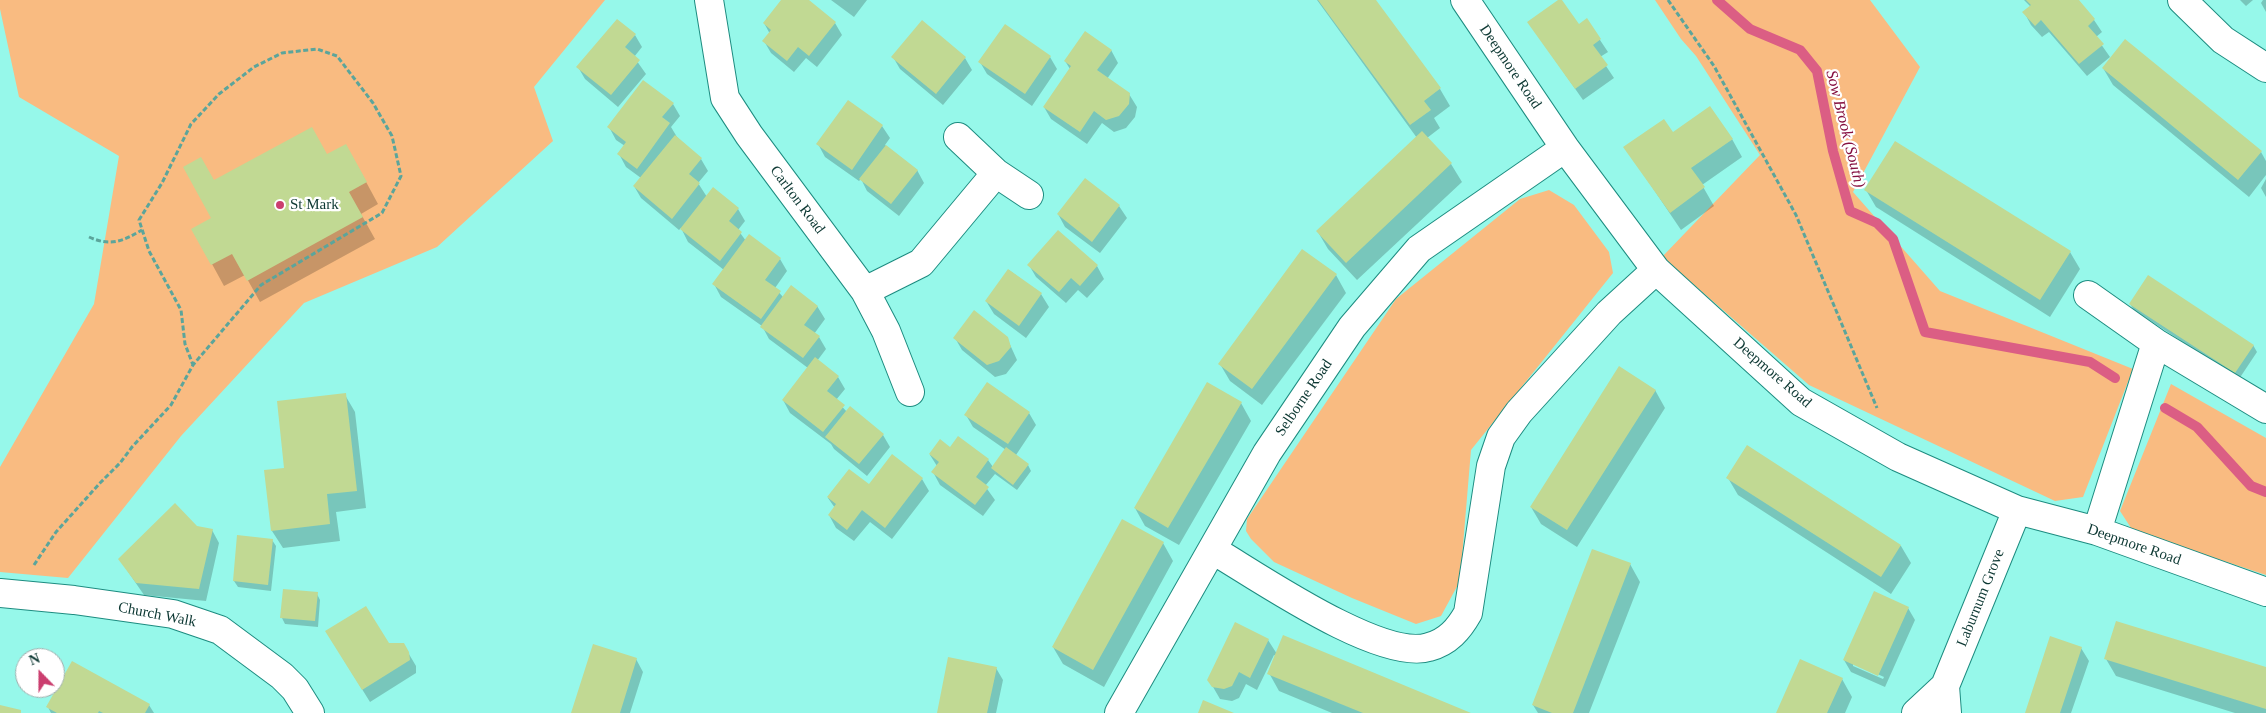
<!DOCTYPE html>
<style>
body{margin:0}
#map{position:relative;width:2266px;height:713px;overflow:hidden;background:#96f8ea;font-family:"Times New Roman",serif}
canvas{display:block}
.north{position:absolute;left:15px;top:648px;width:50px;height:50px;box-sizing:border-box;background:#fff;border:1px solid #9eafad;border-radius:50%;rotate:338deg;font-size:14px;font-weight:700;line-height:20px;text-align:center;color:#0d3833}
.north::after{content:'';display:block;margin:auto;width:18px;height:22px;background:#cb3e6f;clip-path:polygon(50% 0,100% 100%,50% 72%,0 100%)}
</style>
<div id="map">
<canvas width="2266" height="713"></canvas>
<div class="north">N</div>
</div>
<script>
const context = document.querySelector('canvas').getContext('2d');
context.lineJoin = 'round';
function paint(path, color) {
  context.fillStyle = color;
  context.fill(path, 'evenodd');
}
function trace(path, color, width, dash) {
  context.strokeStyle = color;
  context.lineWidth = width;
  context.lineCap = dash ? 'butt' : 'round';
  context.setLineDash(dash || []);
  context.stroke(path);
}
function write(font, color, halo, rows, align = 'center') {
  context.font = font + ' "Times New Roman",serif';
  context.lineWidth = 4.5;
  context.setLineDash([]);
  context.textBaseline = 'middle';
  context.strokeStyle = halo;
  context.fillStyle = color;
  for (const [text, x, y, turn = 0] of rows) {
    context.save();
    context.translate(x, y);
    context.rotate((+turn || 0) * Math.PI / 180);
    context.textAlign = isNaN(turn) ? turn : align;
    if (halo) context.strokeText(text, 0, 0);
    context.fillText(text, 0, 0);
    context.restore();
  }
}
paint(new Path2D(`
 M0 0H605L534 87 553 141 437 247 304 303 181 436 68 578 0 572V467L94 304 119 156 19 97 0 9Z
 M1655 0H1870L1920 67 1853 192 1940 291 2133 369 2083 497 2055 501 1809 385 1662 257 1760 155 1696 56 1681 39Z
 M1549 190 1574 205 1609 252 1613 273 1471 450 1460 581 1441 616 1416 624 1352 598 1274 562 1251 539 1246 531 1247 519 1396 299 1520 199Z
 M2171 384 2266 438V575L2133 531 2120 511Z`), '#f9bb81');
paint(new Path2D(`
 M783 0H807L835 23 842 35 817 67 806 58 794 72 771 53 764 41 770 34 764 23Z
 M831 0H867L854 17Z
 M1317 0H1375L1440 89 1450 106 1434 118 1440 128 1427 138 1451 164 1462 182 1357 280 1328 249 1318 232 1417 138Z
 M1560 0 1579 25 1586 20 1600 40 1608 52 1600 57 1614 78 1583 100 1529 23Z
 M2024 0H2077L2094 20 2102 32 2096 37 2110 57 2087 76 2049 32 2042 37 2031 25 2024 12 2031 7Z
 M2240 0H2253L2246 6Z
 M2263 0H2266V12L2261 3Z
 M635 35 642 47 634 57 646 74 618 107 585 79 578 67Z
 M1111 50 1118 63 1107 79 1129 94 1137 107 1135 117 1126 128 1114 132 1102 123 1087 144 1051 119 1044 107 1070 69 1065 61Z
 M893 57 965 58 972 70 943 105 900 69Z
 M1050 57 1057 69 1032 106 987 74 980 62Z
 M2103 68 2261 152 2266 161V175L2249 197 2113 85Z
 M848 101 882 126 890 138 885 145 917 170 924 183 899 216 867 191 861 179 859 181 825 157 818 144Z
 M673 104 680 116 671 127 677 137 701 159 708 171 698 183 707 197 738 209 745 221 738 230 746 241 780 259 787 271 775 288 783 297 817 306 825 319 814 334 819 337 826 349 817 361 838 377 845 389 836 400 847 412 883 435 890 447 867 476 834 449 831 444 790 413 783 400 808 368 769 339 762 326 721 297 714 284 724 270 688 242 681 228 679 230 641 198 634 186 641 178 626 167 619 154 625 146 616 140 609 127Z
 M1673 134 1732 139 1742 157 1702 185 1714 206 1681 230 1625 147Z
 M327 155 358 167 378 204 361 214 375 239 260 302 245 275 224 286 212 264 214 182Z
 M2266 179V197L2261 188Z
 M1866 190 2070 252 2080 269 2050 317 1876 207Z
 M1119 206 1127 218 1100 253 1065 227 1058 214Z
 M1058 232 1097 266 1104 279 1087 298 1078 290 1066 303 1036 277 1029 265Z
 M1009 270 1041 294 1049 307 1026 338 994 314 986 301Z
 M1336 275 1346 293 1262 405 1230 381 1220 364Z
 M2130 304 2253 345 2257 352 2239 379 2134 310Z
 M955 338H1007L1017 360 1006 374 995 377 962 350Z
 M1208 384 1241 403 1251 421 1179 545 1145 526 1135 508Z
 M1655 390 1665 408 1577 547 1541 524 1531 507Z
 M345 395 355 412 366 508 336 512 340 541 283 548 272 531 286 469Z
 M1029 413 1036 425 1016 455 1028 465 1031 471 1017 490 995 474 985 486 995 500 983 516 940 485 933 472 937 466 930 455 950 448 958 438 988 460 993 467 1006 450 973 427 966 415Z
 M1728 478 1901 546 1911 563 1891 594 1738 495Z
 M922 479 929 491 892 539 870 522 854 541 836 528 829 515 835 508 828 498 869 486Z
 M212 530 219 543 206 601 144 595 120 560Z
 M272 540 276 546 271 591 238 587 234 581Z
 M1163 543 1173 561 1104 687 1063 664 1053 647Z
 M1630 564 1640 582 1589 713H1538L1533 705Z
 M317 594 320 600 318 627 285 624 282 618Z
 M1908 608 1915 620 1885 687 1851 672 1844 660ZM1853 663 1884 677 1883 679 1853 666Z
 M1268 640 1277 654 1468 713H1332L1279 691 1269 673 1276 656 1274 655 1257 690 1246 684 1239 698 1232 701 1220 699 1209 680Z
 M334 644H403L416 666V673L370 702Z
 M2081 648 2089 661 2071 713H2026Z
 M636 659 643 672 630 713H573Z
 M2106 659 2266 669V713H2235L2116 676Z
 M996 668 1003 680 996 713H938Z
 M1842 679 1852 697 1845 713H1778Z
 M149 705 154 713H51L48 707Z`), '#0003');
trace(new Path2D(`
 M1717 0 1750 29 1800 50 1817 71 1833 151 1850 211 1877 223 1893 239 1925 332 2090 362 2115 378
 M2165 408 2197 427 2251 486 2266 492`), '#db5e84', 10);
paint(new Path2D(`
 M781 0H809L836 22 809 56 798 47 787 61 762 41 771 30 763 23Z
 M1318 0H1376L1441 88 1424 101 1431 110 1410 125Z
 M1558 0H1562L1579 24 1587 18 1601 39 1593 45 1608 65 1575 89 1527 22Z
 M2026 0H2079L2095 19 2088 26 2104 44 2079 64 2041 20 2035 26 2022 12 2031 5Z
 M617 19 636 34 625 47 640 60 611 95 576 67Z
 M922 20 966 57 936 94 891 57Z
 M1005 24 1051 56 1025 94 978 62Z
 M1085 31 1112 50 1097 70 1130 93 1129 104 1119 116 1106 120 1094 111 1080 132 1043 107 1071 66 1064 61Z
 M2125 39 2262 151 2238 180 2102 68Z
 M643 80 674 103 662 117 670 123 637 169 617 154 626 142 607 127Z
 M848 100 883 125 852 170 816 144Z
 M1710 106 1733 139 1691 168 1705 187 1670 213 1623 147 1664 119 1673 132Z
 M312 127 327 154 346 144 367 182 349 192 363 217 247 281 232 254 211 265 191 229 211 218 183 167 201 157 214 180Z
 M1422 131 1452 163 1346 263 1316 231Z
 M675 135 702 158 689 174 700 183 672 219 633 186Z
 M1895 141 2071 251 2040 300 1864 190Z
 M886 145 918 170 891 204 859 179Z
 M1085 178 1120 205 1092 242 1057 214Z
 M713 187 739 208 729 221 742 232 720 261 680 229Z
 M1058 230 1098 265 1080 286 1071 278 1059 292 1027 265Z
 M749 234 781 258 765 280 781 291 761 319 712 284Z
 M1302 249 1337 274 1252 389 1218 364Z
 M1008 269 1042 293 1019 326 985 301Z
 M2148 275 2254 345 2235 373 2129 304Z
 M791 285 818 306 804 325 820 336 803 358 760 327Z
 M974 310 1008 337 1011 347 999 361 987 365 953 338Z
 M815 357 839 376 827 391 845 405 823 432 782 400Z
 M1619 366 1656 390 1567 530 1530 507Z
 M987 382 1030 412 1008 444 964 415Z
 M1207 382 1242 402 1168 528 1134 508Z
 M346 393 357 491 327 494 330 524 271 531 264 470 284 468 277 401Z
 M850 406 884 434 859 464 825 437Z
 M958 436 989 459 976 477 989 487 975 505 931 472 939 462 929 454 940 439 950 447Z
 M1747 445 1901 545 1881 577 1726 478Z
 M1006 447 1029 464 1013 485 991 468Z
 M892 454 923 478 885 528 862 510 847 530 828 515 836 504 827 497 849 469 869 484Z
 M175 503 197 526 213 529 199 589 136 583 118 559Z
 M1122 519 1164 542 1093 670 1052 647Z
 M237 535 273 539 268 585 233 581Z
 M1592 549 1631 563 1573 713H1552L1532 705Z
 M283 589 318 592 315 621 280 618Z
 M1874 591 1909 607 1878 676 1843 660Z
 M366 606 389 643H404L409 652 410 660 362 690 325 631Z
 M2116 621 2266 667V709L2104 659Z
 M1235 622 1269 639 1250 678 1239 672 1232 686 1224 689 1212 687 1207 680Z
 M1283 635 1471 713H1363L1267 674Z
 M2050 636 2082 647 2060 713H2025Z
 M593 644 637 658 620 713H571Z
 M948 657 997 667 987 713H937Z
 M1800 659 1843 678 1827 713H1776Z
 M72 661 150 704 145 713H103L99 711 98 713H57L46 707Z
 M1203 700 1234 713H1198Z
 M0 705 21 710V713H0Z`), '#c1d993');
const minor = new Path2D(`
 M709 0 725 98 749 135 865 291 886 331 910 392
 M1465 0 1565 148 1656 270 1801 402 1898 457 2017 510 2097 531 2266 592
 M2182 0 2223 40 2266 68
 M958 137 996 173 1029 195
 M865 291 921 263 996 173
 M2088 295 2156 343 2266 409
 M2097 531 2156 343
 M1213 550C1257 576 1381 662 1429 647 1448 642 1459 629 1468 613L1491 466 1501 437 1519 412 1609 313 1656 270
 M0 593 74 600 173 614 220 630 282 676 295 689 310 713
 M1119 713 1267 453 1352 327 1419 249 1565 148
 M1916 713 1945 686
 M1947 713 1945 686 2017 510`);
trace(minor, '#1d8c80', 30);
trace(new Path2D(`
 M1668 0 1714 66 1796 215 1877 408
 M89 237C111 247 123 241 142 230
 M34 565 56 532 100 483 120 463 132 447 171 405 193 365 261 285 382 213 401 176 392 136 373 103 337 56 317 49 282 53 254 67 219 94 191 124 162 183 139 220 149 251 181 310 185 344 193 365`), '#5ba59b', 3, [5, 2.5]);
trace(minor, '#fff', 28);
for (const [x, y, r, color] of [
 [280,205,5,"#cb3e6f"]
]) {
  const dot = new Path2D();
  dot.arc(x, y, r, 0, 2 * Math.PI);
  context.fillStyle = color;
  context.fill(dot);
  trace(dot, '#fff', 2);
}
write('15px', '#0d3833', '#fff', [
 ["Deepmore Road",1510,67,56],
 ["Carlton Road",797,200,53],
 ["Deepmore Road",1772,373,41],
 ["Selborne Road",1304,398,-56],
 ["Deepmore Road",2134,545,19],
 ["Laburnum Grove",1981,598,-68],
 ["Church Walk",157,615,11]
]);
write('15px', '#0d3833', '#fff', [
 ["St Mark",290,205]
], 'left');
write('italic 16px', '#850f40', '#fff', [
 ["Sow Brook (South)",1845,129,76]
]);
</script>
